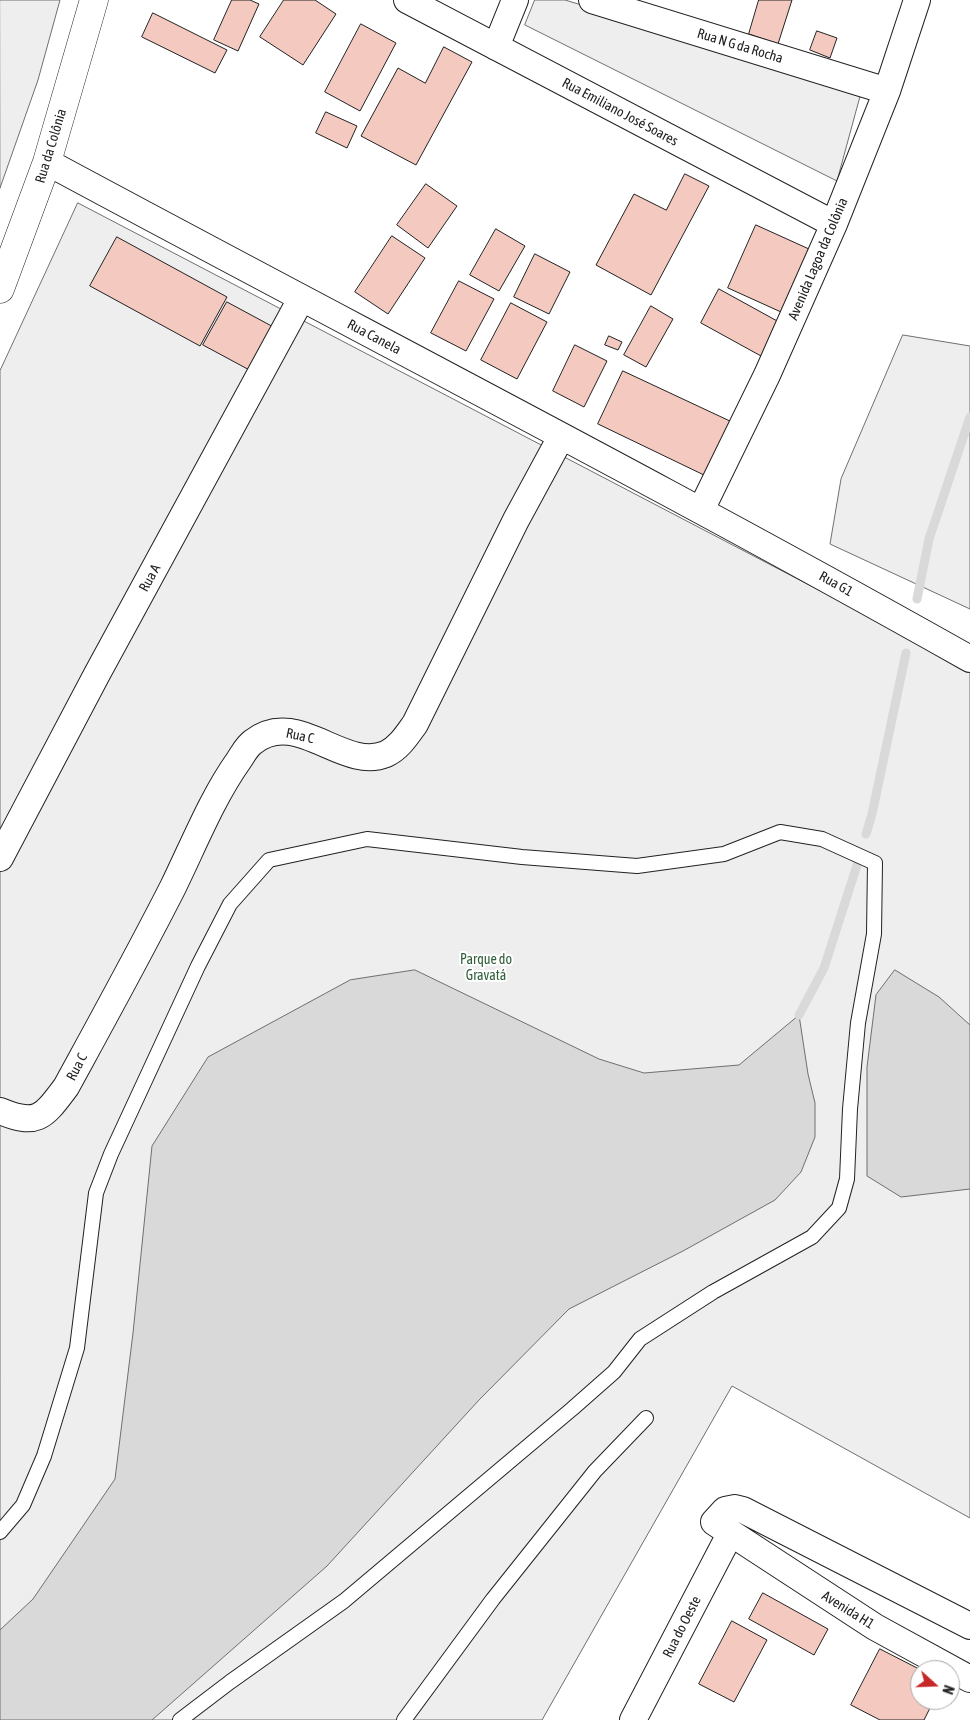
<!DOCTYPE html>
<meta charset="utf-8">
<style>
body{margin:0}
#map{position:relative;width:970px;height:1720px;overflow:hidden;background:#fff;font-family:"Asap Condensed",sans-serif}
canvas{display:block}
.north{position:absolute;left:910px;top:1660px;width:50px;height:50px;box-sizing:border-box;background:#fff;border:1px solid #a7a7a7;border-radius:50%;rotate:110deg;font-size:14px;font-weight:700;line-height:20px;text-align:center;color:#222}
.north::after{content:'';display:block;margin:auto;width:18px;height:22px;background:#c62828;clip-path:polygon(50% 0,100% 100%,50% 72%,0 100%)}
</style>
<div id="map">
<canvas width="970" height="1720"></canvas>
<div class="north">N</div>
</div>
<script>
const context = document.querySelector('canvas').getContext('2d');
context.lineJoin = 'round';
function paint(path, color) {
  context.fillStyle = color;
  context.fill(path, 'evenodd');
}
function trace(path, color, width, dash) {
  context.strokeStyle = color;
  context.lineWidth = width;
  context.lineCap = dash ? 'butt' : 'round';
  context.setLineDash(dash || []);
  context.stroke(path);
}
function write(font, color, halo, rows, align = 'center') {
  context.font = font + ' "Asap Condensed",sans-serif';
  context.lineWidth = 4;
  context.setLineDash([]);
  context.textBaseline = 'middle';
  context.strokeStyle = halo;
  context.fillStyle = color;
  for (const [text, x, y, turn = 0] of rows) {
    context.save();
    context.translate(x, y);
    context.rotate((+turn || 0) * Math.PI / 180);
    context.textAlign = isNaN(turn) ? turn : align;
    if (halo) context.strokeText(text, 0, 0);
    context.fillText(text, 0, 0);
    context.restore();
  }
}
const green = new Path2D(`
 M0 0H60L38 80 0 188Z
 M535 0H565L862 89 837 181 525 25Z
 M78 203 970 669V1518L732 1386 542 1720H0V371Z
 M903 335 970 346V609L830 544 841 479Z`);
paint(green, '#eee');
trace(green, '#6f6f6f', 1);
const water = new Path2D(`
 M415 970 599 1059 644 1073 739 1065 799 1015 808 1074 815 1103V1137L801 1172 775 1200 683 1251 569 1309 479 1400 327 1566 152 1720H0V1630L33 1599 115 1479 133 1333 152 1146 208 1057 350 980Z
 M895 970 939 997 970 1025V1189L901 1197 867 1176V1067L876 995Z`);
paint(water, '#d9d9d9');
trace(water, '#6f6f6f', 1);
trace(new Path2D(`
 M917 599 929 539 970 417
 M866 834 872 814 906 653
 M799 1015 824 968 857 865`), '#d9d9d9', 9);
const building = new Path2D(`
 M232 0H250L259 4 238 51 214 40Z
 M284 0H315L336 14 303 65 260 37Z
 M759 0H792L778 44 749 34Z
 M153 13 227 50 215 73 142 37Z
 M361 24 396 43 360 111 325 92Z
 M817 31 837 38 830 58 810 50Z
 M444 47 472 62 416 165 361 136 398 68 425 83Z
 M326 112 357 126 347 148 316 133Z
 M685 174 709 186 651 295 596 265 634 194 666 210Z
 M426 184 457 206 428 248 397 225Z
 M756 225 809 249 781 312 728 288Z
 M496 229 525 246 499 291 470 275Z
 M392 236 425 258 388 314 355 292Z
 M117 237 227 297 200 346 90 286Z
 M535 254 570 272 549 314 514 297Z
 M459 281 494 299 466 351 431 333Z
 M719 289 779 322 761 356 701 323Z
 M227 302 279 330 255 373 203 345Z
 M511 303 547 322 517 379 481 360Z
 M651 306 673 319 646 367 624 355Z
 M609 336 622 342 618 350 605 345Z
 M575 345 607 361 584 407 553 391Z
 M623 371 732 422 706 476 598 424Z
 M763 1593 828 1629 814 1655 749 1619Z
 M732 1621 767 1640 734 1702 699 1684Z
 M880 1649 921 1670 920 1700H934L924 1720H880L851 1705Z`);
paint(building, '#f3c9c0');
trace(building, '#222', 1);
const lane = new Path2D(`
 M0 1532 23 1505 44 1456 77 1348 96 1193 111 1154 198 966 230 904 269 860 367 839 522 857 637 866 724 854 780 832 822 839 875 863 874 934 858 1023 850 1109 847 1179 839 1208 812 1237 713 1292 640 1339 614 1372 572 1409 344 1601 230 1682 180 1720
 M404 1720 493 1599 595 1471 646 1418`);
const street = new Path2D(`
 M407 0 834 224
 M592 0 887 91
 M496 47 515 0
 M47 162C355 328 665 487 970 659
 M701 510 767 375 834 224 887 91 917 0
 M0 858 97 674 301 299
 M0 1111C38 1127 44 1116 66 1087 102 1021 139 954 173 887 194 844 212 798 239 760 243 754 247 746 253 742 297 707 343 772 386 754 399 748 407 735 415 724L516 520 561 437
 M970 1626 743 1510 735 1508 725 1510 714 1522 875 1627 970 1679
 M633 1720 730 1534`);
const secondary = new Path2D(`
 M0 289 47 162 94 0`);
trace(lane, '#222', 16);
trace(street, '#222', 28);
trace(secondary, '#222', 29);
trace(lane, '#fff', 14);
trace(street, '#fff', 26);
trace(secondary, '#fff', 28);
write('14px', '#222', '#fff', [
 ["Rua N G da Rocha",740,46,17],
 ["Rua Emiliano José Soares",620,112,28],
 ["Rua da Colônia",51,146,-73],
 ["Avenida Lagoa da Colônia",818,259,-67],
 ["Rua Canela",374,337,28],
 ["Rua A",150,578,-61],
 ["Rua G1",836,584,29],
 ["Rua C",300,736,12],
 ["Rua C",77,1067,-62],
 ["Avenida H1",848,1610,32],
 ["Rua do Oeste",682,1627,-63]
]);
write('14px', '#2f5e38', '#fff', [
 ["Parque do",486,960],
 ["Gravatá",486,976]
]);
</script>
